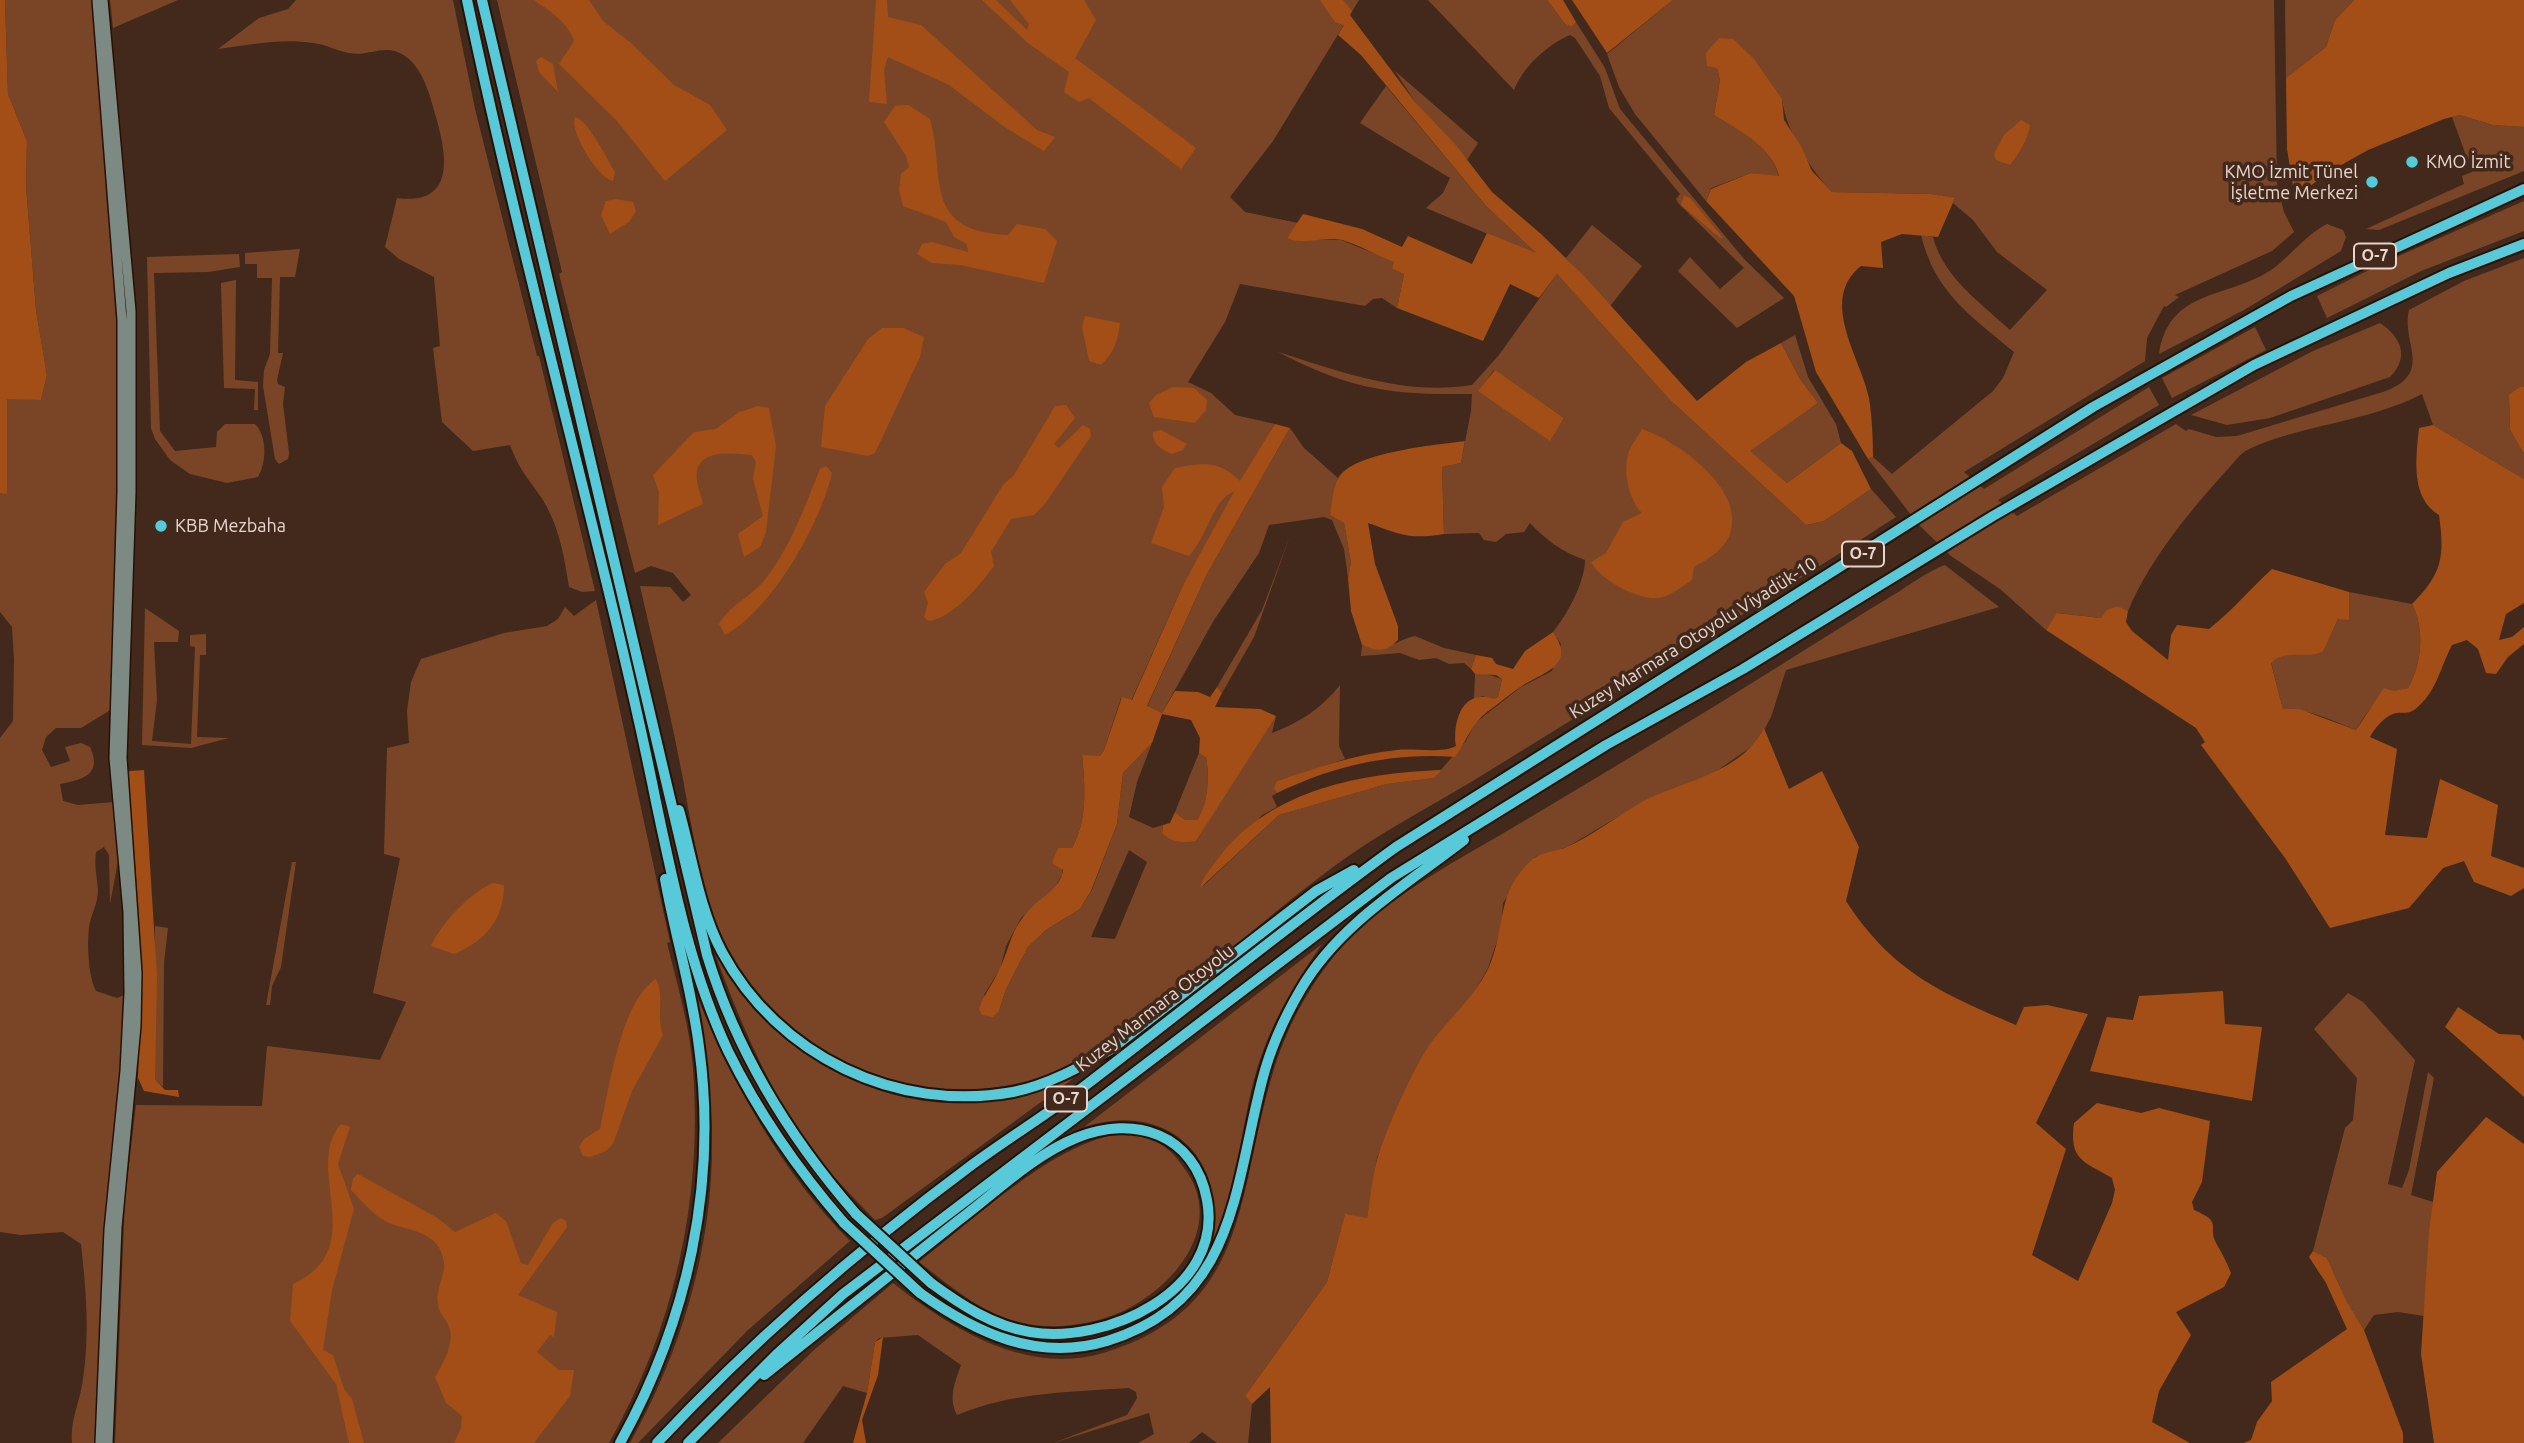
<!DOCTYPE html>
<meta charset="utf-8">
<style>
body{margin:0}
canvas{display:block;background:#42291b}
</style>
<canvas width="2524" height="1443"></canvas>
<script>
const context = document.querySelector('canvas').getContext('2d');
context.lineJoin = 'round';
function paint(path, color) {
  context.fillStyle = color;
  context.fill(path, 'evenodd');
}
function trace(path, color, width, dash) {
  context.strokeStyle = color;
  context.lineWidth = width;
  context.lineCap = dash ? 'butt' : 'round';
  context.setLineDash(dash || []);
  context.stroke(path);
}
function write(font, color, halo, rows, align = 'center') {
  context.font = font + ' Ubuntu,sans-serif';
  context.lineWidth = 7;
  context.setLineDash([]);
  context.textBaseline = 'middle';
  context.strokeStyle = halo;
  context.fillStyle = color;
  for (const [text, x, y, turn = 0] of rows) {
    context.save();
    context.translate(x, y);
    context.rotate((+turn || 0) * Math.PI / 180);
    context.textAlign = isNaN(turn) ? turn : align;
    if (halo) context.strokeText(text, 0, 0);
    context.fillText(text, 0, 0);
    context.restore();
  }
}
paint(new Path2D(`
 M5 0H93L121 348 112 709 81 728H56L46 737 42 750 51 767 70 761 65 747 81 743 90 747C104 777 78 780 60 784L63 801 78 805 114 802 121 845 110 904 109 855 104 847 96 852C94 866 97 876 98 890 98 904 91 914 89 927 87 945 88 975 96 991L117 998 129 993 100 1443H72C70 1420 80 1402 83 1379 90 1333 86 1290 81 1244L63 1232 21 1235 0 1232V738L13 721 14 660 12 627 0 612V493H7V398L41 400 47 375 36 310 26 186 27 141 8 94Z
 M110 0H178L113 28Z
 M296 0H453L475 109 537 356H539L595 591 582 592 569 587C564 555 559 525 541 497 527 477 519 469 510 445L473 451 442 422 433 348 440 346 434 277 399 259 385 247 397 198C456 206 447 155 436 117 430 97 424 69 405 56 386 42 369 57 349 53 337 51 325 44 313 43 281 38 249 45 218 49L259 18 288 9Z
 M497 0H1359L1273 141 1230 197 1245 212 1298 223 1287 238 1341 240 1395 262 1392 269 1404 274 1397 308 1382 298 1373 299 1365 306 1240 284 1225 322 1188 382 1211 393 1235 415 1275 424 1183 585 1131 701 1121 698 1104 750 1100 756H1082C1085 786 1088 820 1072 848L1064 849 1062 875 1055 887 1021 918 1006 946 1000 969 984 995 999 1011 1006 989 1028 947 1046 930 1080 909 1092 890 1117 824 1123 773 1152 743 1137 782 1129 817 1153 828 1163 825 1162 833 1196 841 1269 722 1276 716 1272 733C1299 723 1322 708 1340 685L1339 746 1345 759 1277 781V793L1272 796 1277 807 1262 815 1202 887 1279 815 1387 784 1434 778 1466 741 1475 723 1521 687 1552 671 1561 644 1553 632C1567 615 1585 582 1585 560 1562 552 1546 540 1530 523L1524 532 1506 534 1496 542 1484 540 1479 533 1444 534 1442 467 1461 463 1471 411 1472 394C1389 395 1352 390 1278 352 1341 372 1405 396 1472 385L1499 355 1557 274 1669 399 1806 525 1824 521 1871 489 1896 517C1762 604 1625 687 1489 771 1441 801 1393 825 1347 857 1260 918 1185 997 1094 1053 1038 1087 969 1098 906 1083 824 1064 754 1009 720 932 697 878 691 816 679 759 668 701 653 644 640 586L670 587 683 602 691 595 673 573 651 566 635 573 559 274 562 272ZM1494 370 1564 418 1550 440 1479 391ZM1129 850 1147 862 1115 939 1091 937Z
 M1428 0H1547L1565 24 1572 27 1576 22 1605 68 1620 109 1744 259 1784 298 1737 328 1678 271 1690 257 1720 289 1744 268 1679 204 1676 199 1680 194 1609 108 1600 76 1575 38 1570 35C1547 45 1523 67 1514 90Z
 M1673 0H2274L2277 186 2284 212 2294 232 2272 251 2175 295 2179 297 2166 307 2164 306 2147 338 2145 361 1964 472 1984 489 2149 387 2159 405 1998 500 2017 516 2176 424 2186 431 2189 429 2216 437 2237 436 2386 391C2434 372 2401 343 2409 310L2464 281 2524 258V387L2521 386 2509 396 2510 430 2524 454V479L2433 425 2422 394C2368 422 2304 424 2249 449 2240 453 2233 464 2226 471 2189 512 2150 559 2128 611L2117 606 2101 618 2058 613 2046 630 2000 589 1951 556 1918 524 1868 459 1873 457 1892 474 1993 391 2003 378 2014 352C1971 316 1935 293 1921 235L1933 237C1943 277 1981 303 2010 330L2047 290 1997 252 1973 220 1953 203 1955 199 1931 194 1832 192C1810 169 1786 131 1782 99L1717 68 1720 80 1714 115C1738 129 1773 148 1779 177L1751 173 1711 188 1706 201 1635 114 1619 87 1607 54Z
 M2285 0H2354L2335 20 2326 47 2286 78Z
 M1395 71 1478 143 1467 160 1415 102Z
 M1386 86 1486 206 1538 255 1426 208 1443 193 1450 178 1360 123Z
 M2460 115 2493 125 2524 127V171L2379 230 2366 229 2464 184 2462 176 2472 172 2452 117Z
 M2524 201V231L2421 271 2327 318 2317 296 2385 262Z
 M2327 224 2343 230 2346 237 2341 251 2244 310 2159 354C2169 287 2231 299 2274 268 2292 254 2308 233 2327 224Z
 M1592 225 1642 266 1610 306 1566 258Z
 M300 249 295 277H280L278 353H283L277 380 278 384 285 387 283 404 289 453 288 459 279 464 275 459 263 386 264 370 270 354 272 278H257V264H245V253Z
 M239 254 240 267 208 272 154 273 160 431 175 451 216 447 217 432 225 424H255C267 436 267 462 258 477L227 483 190 474 170 460 155 439 151 428 147 257Z
 M236 280 235 380 258 382V410H254L255 389 224 388 221 283Z
 M2380 323C2401 337 2410 357 2390 377L2270 418 2227 425 2191 415 2313 351Z
 M2255 327 2266 350 2172 398 2162 378Z
 M1795 335 1808 377 1836 424 1841 443 1787 483 1749 451 1818 403 1800 379 1781 343Z
 M1290 428 1304 448 1338 478 1330 515 1344 523 1351 563 1348 578 1344 549 1332 520 1324 517 1269 525 1259 553 1214 620 1162 713 1147 707 1207 574Z
 M1290 536 1254 637 1222 693 1217 687 1262 610Z
 M1945 565 1999 607 1786 670 1771 717 1757 743 1712 774 1643 802 1567 847 1535 857 1503 903 1501 929 1488 968 1471 998 1432 1042 1407 1090 1377 1158 1367 1218 1345 1215 1327 1282 1245 1396 1252 1404 1248 1443H1217L1202 1432 1189 1443H1138L1154 1434 1149 1413 1053 1443 1127 1415 1137 1398 1136 1392 1129 1388C1070 1392 1012 1392 957 1415 948 1398 955 1382 961 1365L918 1335 879 1338 875 1342 867 1393 843 1386 803 1443H718L814 1350 893 1283C950 1328 1026 1376 1103 1353 1250 1309 1236 1197 1272 1076 1285 1030 1309 985 1340 949 1386 896 1464 857 1524 821 1611 769 1698 717 1784 663 1821 640 1858 616 1895 594 1911 584 1928 571 1945 565Z
 M2349 592 2412 604C2425 629 2422 664 2408 688 2380 694 2370 706 2356 730 2331 720 2309 709 2283 709L2271 662C2284 651 2306 655 2323 652L2338 619H2349Z
 M596 600 670 942 667 943C677 984 690 1027 693 1069 703 1200 674 1328 609 1443H115L125 1199 136 1105 262 1106 267 1046 380 1060 406 1002 373 993 400 858 384 854 387 748 409 743 407 711 411 682 421 659 504 633 547 626 558 619 565 607 574 616Z
 M145 608 179 631 178 642H154L157 700 152 741 191 744 195 647 190 646V635L206 634V655H200L197 737 229 738 191 748 142 745Z
 M1415 636 1444 648 1476 655 1471 669 1464 663 1449 664 1436 658 1419 660 1400 653 1361 656 1362 645C1385 655 1393 641 1415 636Z
 M1484 673 1502 679 1498 697 1492 700 1483 696 1474 699 1475 674Z
 M1199 753 1206 758C1210 777 1208 803 1197 820H1185L1175 812Z
 M292 862H296L281 967 272 986 270 1005H266Z
 M155 926 168 928 164 963 163 1087 155 1079Z
 M1322 944C1295 983 1271 1023 1257 1069 1239 1129 1239 1195 1209 1251 1233 1165 1172 1098 1084 1127Z
 M714 951C728 971 741 993 757 1011 812 1073 904 1113 987 1101 1018 1097 1045 1088 1074 1078L882 1218 875 1220C849 1193 820 1164 798 1131 762 1074 737 1014 714 951Z
 M2348 993 2363 1002 2415 1060 2388 1184 2402 1188 2409 1170 2428 1072 2434 1078 2411 1195 2433 1202 2424 1316 2398 1312 2374 1315 2364 1330 2346 1300 2327 1258 2313 1251 2345 1128 2353 1120 2357 1078 2314 1029Z
 M696 994C733 1084 783 1174 850 1241L748 1330 638 1443H630C681 1352 713 1247 712 1142 712 1092 704 1043 696 994Z
 M1124 1133C1156 1138 1167 1144 1184 1168 1227 1225 1174 1288 1121 1312 1092 1325 1052 1330 1023 1323 981 1314 951 1286 919 1262 975 1219 1055 1141 1124 1133Z`), '#7a4526');
paint(new Path2D(`
 M0 0H5L8 94 27 141 26 186 36 310 47 375 41 400 7 399V494L0 493Z
 M534 0H589L603 21 631 43 674 85 710 105 727 130 665 181 617 121 559 64 574 41C569 23 548 10 534 0Z
 M876 0H887L888 17 921 25 1037 130 1055 137 1044 151 1006 128 949 85 888 57 884 70 887 104 869 102Z
 M982 0H996L1027 30 1029 24 1010 0H1084L1096 20 1075 58 1196 148 1181 169 1089 98 1079 102 1064 92 1069 72 1028 43Z
 M1320 0H1343L1352 11 1350 15 1415 102 1455 144 1492 192 1541 234 1584 276 1697 401 1746 362 1781 343 1800 379 1818 403 1750 451 1787 483 1841 443 1852 451 1871 489 1824 521 1806 525 1669 399 1557 274 1539 298 1510 284 1483 341 1397 308 1404 274 1392 269 1394 262C1377 256 1360 245 1342 240 1323 236 1304 246 1287 238L1303 214 1362 229 1402 247 1408 236 1472 264 1487 233 1536 253 1486 206 1361 55 1338 35 1344 25 1335 22Z
 M1547 0H1563L1576 22 1572 27 1565 24Z
 M1572 0H1673L1607 53Z
 M2354 0H2524V127L2493 125 2460 115 2444 119 2368 150 2327 173 2295 198 2287 149 2286 78 2326 47 2335 20Z
 M1719 38 1733 39 1754 59 1782 99 1784 120 1801 146 1812 171 1832 192 1931 194 1955 198 1938 237 1902 234 1881 242 1883 268 1861 266C1818 300 1861 358 1869 398 1872 416 1873 439 1873 457L1868 459 1816 372 1794 296 1706 201 1711 189 1751 173 1779 176C1773 148 1737 129 1714 115L1720 80 1717 68 1707 66 1706 53Z
 M541 57 553 64 558 92 539 72 536 61Z
 M908 105 930 119C946 177 921 231 1008 235L1017 224 1045 229 1057 241 1044 283 960 265 932 263 917 254 922 244 932 242 968 252 967 244 954 237 946 222 903 206 899 190 901 174 909 167 906 156 884 122 895 106Z
 M575 117C588 120 607 159 615 172L613 181C598 178 569 131 575 117Z
 M2021 120 2030 125C2027 141 2020 152 2010 165L1996 160 1994 154 2004 135Z
 M1684 195 1690 198 1723 238H1720L1681 205Z
 M616 199 633 202 636 211 629 222 610 234 601 215 606 201Z
 M1085 316 1120 323C1118 341 1114 352 1101 365L1089 361 1082 327Z
 M882 328H903L924 337 920 357 875 453 868 456 821 447 825 406 868 339Z
 M1495 370 1564 418 1550 441 1478 391Z
 M2521 386 2524 387V454L2510 430 2509 395Z
 M1173 387 1194 388 1207 400 1206 410 1195 423 1154 417 1149 403 1156 395Z
 M1066 405 1075 418 1054 444 1059 448 1083 425 1090 429 1091 436 1045 504 1034 515 1011 519 991 552 994 566C979 586 954 617 929 621L924 617 928 603 924 592 945 564 961 553 1003 485 1014 475 1055 406Z
 M758 406 769 408 776 446 766 532 760 547 744 557 738 534 763 516 753 479 756 462 752 455C735 454 702 448 697 471 695 480 701 495 703 504L658 525 659 492 653 475 694 432 716 429 739 412Z
 M1275 424 1290 428 1207 574 1147 706 1162 713 1175 691 1198 692 1210 697 1217 687 1222 693 1215 707 1260 709 1276 716 1196 841C1183 843 1172 843 1162 833L1163 825 1170 823 1175 812 1185 820H1197C1208 803 1210 777 1206 758L1199 753 1200 738 1191 720 1162 714 1152 743 1123 773 1117 824 1091 891 1080 909 1046 930 1028 947 1006 989 999 1011 993 1017 982 1015 979 1009C984 994 993 984 999 970 1012 944 1009 930 1032 907 1043 896 1061 887 1063 870L1052 863 1058 848H1072C1088 820 1085 785 1082 755L1100 756 1104 750 1122 697 1132 700 1183 585 1234 492C1214 497 1207 537 1189 556L1151 543 1164 507 1162 487 1175 468C1204 463 1218 460 1240 481Z
 M2433 425 2524 479V603L2506 614 2499 640 2512 637 2524 627V644L2508 657 2496 674 2486 673 2478 649 2467 640 2452 645C2440 668 2436 694 2414 710 2407 715 2400 711 2393 714 2384 717 2374 729 2370 737L2397 749 2385 835 2427 838 2440 779 2498 805 2491 856 2524 868V888L2511 896 2474 882 2464 861 2443 868 2409 908 2330 928 2285 858 2201 745 2205 742 2196 728 2046 630 2057 613 2101 618 2107 610 2118 606 2128 611 2126 622 2132 631 2168 660 2171 635 2177 625 2209 629C2232 611 2250 589 2272 569L2349 592V620L2338 619 2323 652C2306 659 2285 649 2271 663L2283 709H2299L2356 730 2384 688 2394 691 2408 688C2422 664 2425 629 2412 604 2442 574 2445 557 2439 515 2410 498 2416 457 2419 428Z
 M1642 429C1677 441 1746 489 1730 534 1724 550 1708 559 1694 567L1692 580C1683 586 1668 598 1657 598 1638 600 1599 579 1591 562L1606 553 1623 522 1642 513C1629 500 1623 473 1628 454 1630 446 1638 437 1642 429Z
 M1161 430 1187 444 1183 450 1172 454C1161 449 1152 444 1153 432Z
 M1465 441 1461 463 1442 467 1444 534C1410 540 1399 534 1368 523L1375 564 1398 626V640C1386 652 1378 652 1362 645L1351 611 1348 578 1351 563 1344 523 1330 515C1332 504 1333 487 1339 477 1355 452 1436 445 1465 441Z
 M826 466 832 473C820 524 773 609 725 635L719 624C729 606 750 597 763 582 790 549 804 508 820 469Z
 M1553 632C1576 665 1546 671 1522 686 1510 694 1498 704 1487 712 1472 723 1466 742 1455 757 1392 752 1333 766 1277 793L1274 788 1277 781C1316 768 1355 754 1397 750 1415 748 1440 754 1456 746 1453 729 1458 697 1482 697 1490 696 1490 701 1498 697L1502 679 1496 675 1475 674 1471 669 1476 655 1492 658 1496 664 1513 669 1525 651Z
 M1764 728 1789 789 1822 771 1859 847 1846 901C1892 972 1941 993 2016 1025L2024 1007 2047 1005 2088 1014 2036 1123 2066 1149 2032 1255 2078 1281 2112 1203 2115 1190 2112 1178C2083 1161 2069 1160 2074 1123L2097 1103 2141 1113 2159 1108 2210 1121 2202 1182 2192 1202 2194 1210C2224 1223 2207 1225 2216 1243 2222 1253 2227 1263 2231 1273L2224 1287 2176 1312 2191 1335 2159 1391 2152 1422 2190 1443H1271L1270 1387 1252 1404 1245 1396 1327 1282 1345 1214 1367 1218C1370 1199 1372 1179 1377 1160 1385 1132 1415 1063 1433 1040 1452 1016 1474 997 1488 969 1507 928 1494 893 1533 859 1541 852 1557 851 1567 847 1593 835 1616 817 1640 803 1681 781 1741 774 1764 728Z
 M144 770 157 976 155 1079 165 1090H178L179 1097 144 1091 138 1078C143 976 139 876 126 775L130 771Z
 M1442 770 1434 778 1387 784 1279 815 1200 888C1204 875 1212 867 1220 856 1272 789 1362 773 1442 770Z
 M493 883 504 885C504 920 485 941 454 954L431 946C442 922 470 893 493 883Z
 M656 979C665 998 656 1014 663 1035L632 1091 613 1144 606 1151 590 1157 583 1156 579 1147 584 1139 600 1129C609 1090 621 1000 656 979Z
 M2223 991 2225 1024 2262 1027 2252 1101 2090 1071 2107 1017 2133 1020 2139 996Z
 M2458 1007 2499 1034 2520 1035 2524 1041V1097L2445 1027Z
 M2486 1117 2524 1144V1443H2434L2421 1354 2429 1231 2437 1172Z
 M341 1124 350 1127 338 1164 354 1209 332 1290 323 1350 333 1355 344 1389 352 1399 364 1443H349L336 1384 290 1321 293 1284C372 1248 302 1168 341 1124Z
 M358 1174 436 1217 455 1232 496 1213 506 1221 521 1263 528 1265 553 1223 561 1218 566 1221 567 1227 518 1295 557 1312 554 1337 550 1335 537 1352 559 1370H574L570 1396 534 1443H454L461 1428 462 1416 446 1403 435 1377C443 1364 455 1343 449 1327 446 1318 439 1314 438 1304 435 1289 446 1275 444 1262 439 1230 410 1232 387 1222 374 1216 361 1200 351 1190L353 1178Z
 M2313 1251 2327 1258 2346 1300 2364 1330 2403 1433V1443H2243L2251 1440 2257 1422 2272 1401 2271 1382 2347 1329 2326 1283 2309 1257Z
 M883 1337 878 1375 862 1420 866 1443H853L867 1393 875 1342Z`), '#a24e16');
const secondary = new Path2D(`
 M97 0 122 320V492L114 758 128 912 129 993 125 1071 109 1230 100 1443
 M103 0 131 311V492L122 758 137 973 136 1026 117 1227 108 1443`);
const highway = new Path2D(`
 M467 0C509 199 561 396 609 593 626 663 642 732 656 802 674 887 691 972 728 1051 759 1114 798 1170 844 1223
 M482 0 707 955C737 1053 789 1137 856 1214
 M679 810C692 856 699 909 722 952 778 1056 896 1113 1013 1092 1048 1085 1080 1067 1110 1050L1316 891 1354 870
 M920 1293C976 1333 1037 1362 1107 1341 1235 1302 1234 1189 1262 1081 1270 1049 1284 1018 1301 989 1339 924 1406 885 1464 840
 M764 1375C829 1323 894 1272 959 1220 996 1192 1034 1155 1076 1138 1134 1114 1195 1134 1207 1200 1224 1291 1105 1345 1030 1332 993 1326 961 1305 931 1283
 M620 1443C687 1322 718 1185 699 1047 692 990 675 935 665 879
 M657 1443C753 1340 860 1248 973 1164 1010 1137 1049 1113 1086 1085 1189 1006 1290 924 1396 847L2093 407 2291 296 2524 189
 M688 1443 776 1355 843 1294 1391 878 1606 745 1743 669 1993 516 2254 365 2449 273 2524 244`);
trace(secondary, '#271104', 12);
trace(highway, '#271104', 14);
trace(secondary, '#7c8a83', 9);
trace(highway, '#58c9d8', 10);
const highwayBridge = new Path2D(`
 M856 1214 931 1283
 M844 1223 920 1293`);
trace(highwayBridge, '#271104', 14, []);
trace(highwayBridge, '#58c9d8', 10);
for (const [x, y, r, color] of [
 [2412,162,7,"#53cbda"],
 [2372,182,7,"#53cbda"],
 [161,526,7,"#53cbda"]
]) {
  const dot = new Path2D();
  dot.arc(x, y, r, 0, 2 * Math.PI);
  context.fillStyle = color;
  context.fill(dot);
  trace(dot, '#42291b', 2.5);
}
for (const [x, y, w] of [
 [2375,256,42],
 [1863,554,42],
 [1066,1099,42]
]) {
  const box = new Path2D();
  box.roundRect(x - w / 2, y - 12.5, w, 25, 5);
  context.fillStyle = '#42291b';
  context.fill(box);
  trace(box, '#e6d6cd', 2);
}
write('bold 16px', '#e6d6cd', null, [
 ["O-7",2375,256],
 ["O-7",1863,554],
 ["O-7",1066,1099]
]);
write('18px', '#e6d6cd', '#42291b', [
 ["KMO İzmit",2426,162],
 ["KMO İzmit Tünel",2358,172,"right"],
 ["İşletme Merkezi",2358,193,"right"],
 ["KBB Mezbaha",175,526]
], 'left');
write('18px', '#e6d6cd', '#42291b', [
 ["Kuzey Marmara Otoyolu Viyadük-10",1693,638,-32],
 ["Kuzey Marmara Otoyolu",1155,1008,-38]
]);
</script>
